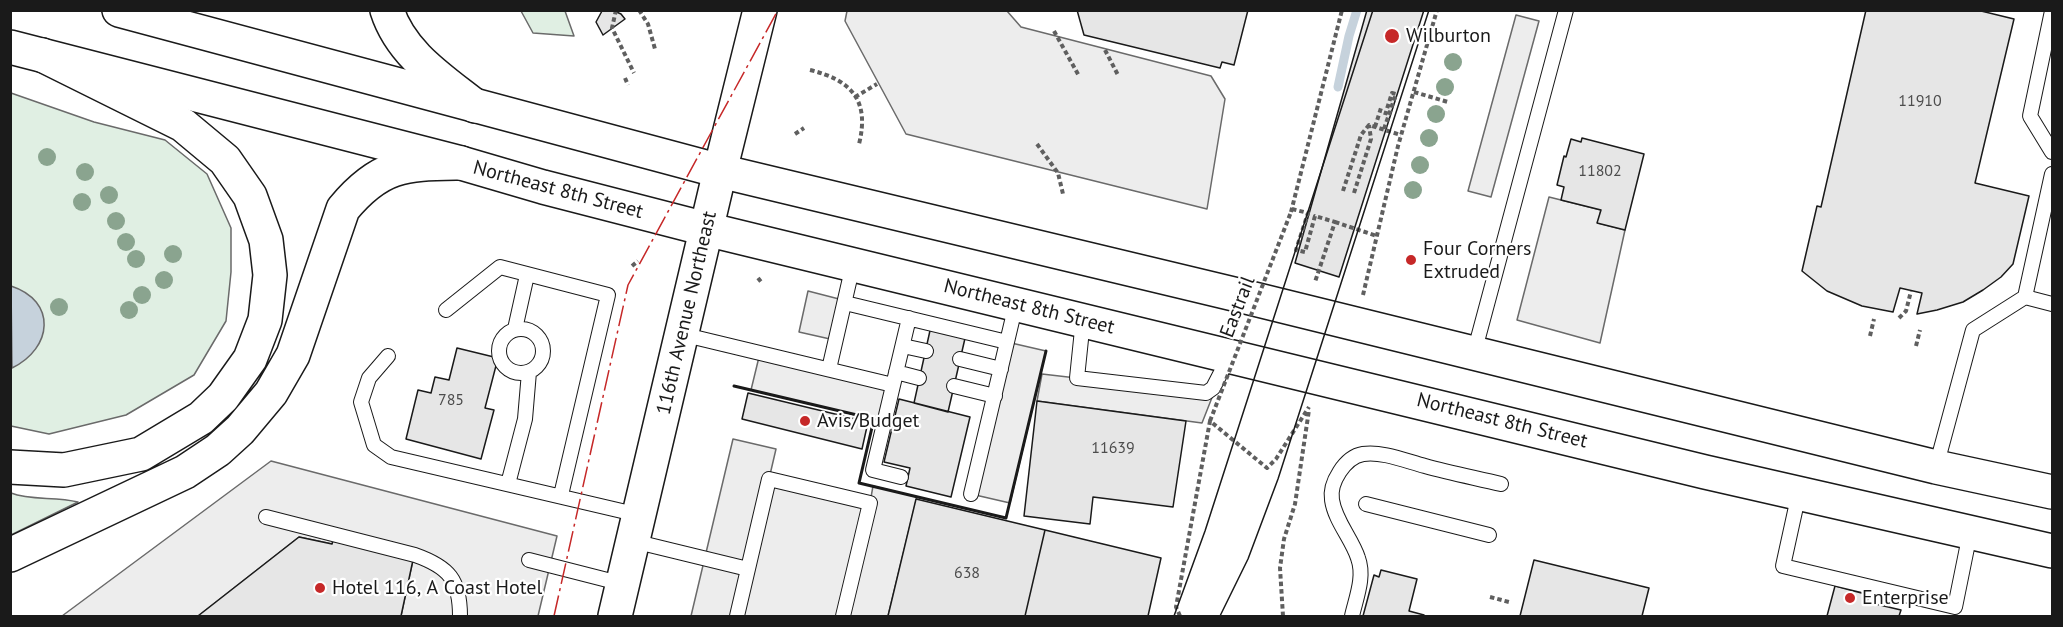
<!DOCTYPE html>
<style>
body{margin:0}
#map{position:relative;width:2063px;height:627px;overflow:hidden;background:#fff;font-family:"PT Sans",sans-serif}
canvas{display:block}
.frame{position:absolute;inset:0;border:12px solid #1a1a1a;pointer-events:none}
</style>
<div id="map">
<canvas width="2063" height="627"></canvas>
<div class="frame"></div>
</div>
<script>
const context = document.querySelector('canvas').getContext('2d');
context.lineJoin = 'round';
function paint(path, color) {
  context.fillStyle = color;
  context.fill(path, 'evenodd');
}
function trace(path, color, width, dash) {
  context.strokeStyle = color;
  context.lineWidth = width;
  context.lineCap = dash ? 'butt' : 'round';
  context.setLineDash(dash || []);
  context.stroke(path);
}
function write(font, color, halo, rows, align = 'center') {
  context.font = font + ' "PT Sans",sans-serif';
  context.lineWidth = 4.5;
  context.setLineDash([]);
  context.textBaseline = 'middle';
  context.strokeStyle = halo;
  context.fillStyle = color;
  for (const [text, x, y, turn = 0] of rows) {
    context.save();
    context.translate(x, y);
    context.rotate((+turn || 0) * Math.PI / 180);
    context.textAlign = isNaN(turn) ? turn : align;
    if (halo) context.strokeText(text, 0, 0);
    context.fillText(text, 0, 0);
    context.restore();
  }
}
const green = new Path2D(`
 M521 11H565L574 36 533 33Z
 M11 93 94 122 165 140 207 174 231 228V272L226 321 194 375 126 415 49 434 11 426Z
 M11 493C31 501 55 496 78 502L11 535Z`);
paint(green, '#e0efe3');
trace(green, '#6a6a6a', 1.5);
const parking = new Path2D(`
 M847 11H1007L1021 27 1211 76 1225 99 1207 209 906 134 845 21Z
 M1516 15 1539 21 1491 197 1468 191Z
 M1549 197 1601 210 1598 223 1625 230 1600 343 1517 320Z
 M808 291 839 299 830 339 799 332Z
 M1007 342 1046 351 1010 503 971 494Z
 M759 357 890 388 882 421 751 390Z
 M1042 374 1206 393 1213 395 1202 423 1037 401Z
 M733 439 776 449 769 479 870 503 873 486 917 497 888 616H691Z
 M271 461 557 536 538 616H401L413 560 333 541 332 544 299 537 198 616H62Z`);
paint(parking, '#ededed');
trace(parking, '#6a6a6a', 1.5);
const water = new Path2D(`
 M11 286C57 301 53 348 12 368Z`);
paint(water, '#c6d2dc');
trace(water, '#6a6a6a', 1.5);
trace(new Path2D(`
 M1338 87 1349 36 1357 10`), '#c6d2dc', 9);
const building = new Path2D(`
 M612 10 621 14 625 19 603 35 596 22 602 11Z
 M1077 10H1248L1234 65 1222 62 1220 68 1084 35Z
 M1367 10H1424L1339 277 1295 263Z
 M1866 10H1977L2014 19 1975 183 2029 196 2013 264 2001 277 1983 290 1963 302 1937 310 1917 314 1922 293 1900 288 1893 312 1862 306 1827 291 1802 271 1817 206 1821 207Z
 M1582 138 1644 154 1625 230 1597 223 1601 210 1561 200 1564 187 1557 185 1564 156 1566 157 1571 139 1581 142Z
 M931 326 966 334 948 412 914 403Z
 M457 348 498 358 485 408 494 410 481 459 406 439 418 390 431 393 435 377 449 380Z
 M748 393 868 422 862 449 742 419Z
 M899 399 970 417 951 497 906 486 910 468 884 462Z
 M1037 401 1186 421 1173 507 1093 497 1090 524 1024 516Z
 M916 499 1045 530 1025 616H888Z
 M1045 530 1161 558 1148 616H1025Z
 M299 537 332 544 333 541 413 560 401 616H198Z
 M1534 560 1649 588 1642 616H1520Z
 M1381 570 1417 579 1409 611 1424 615 1423 616H1363L1374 575 1379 577Z
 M1835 586 1869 595 1867 602 1901 610 1899 616H1827Z`);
paint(building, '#e6e6e6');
trace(building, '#1a1a1a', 1.5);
const lane = new Path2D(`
 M2052 11 2030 116 2052 152
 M2025 297 2052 304
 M845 303 1007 342
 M446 310 500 267 608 295 561 495
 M1083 320 1077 378 1206 393 1213 388 1230 355
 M499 351a22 22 0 1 1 44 0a22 22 0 1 1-44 0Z
 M515 329 527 275
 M681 334 893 385
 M903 346 926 351
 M1474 353 1566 10
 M388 356 369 378 361 402 374 445 391 457 639 515
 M960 359 1001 369
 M829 369 853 265
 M896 372 919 378
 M954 386 995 396
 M1936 467 1973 330 2025 297 2052 174
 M901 477 873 470 909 318
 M508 484 525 419 529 372
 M1799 493 1783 566 1955 607 1970 533
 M971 494 1016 304
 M1366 504 1489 535
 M266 517 415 555C449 567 460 580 460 616
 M633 541 748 569
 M529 560 623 584
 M737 616 769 479 870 503 843 616
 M1352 616C1356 598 1365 577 1358 558 1352 539 1335 521 1332 500 1329 483 1345 457 1363 454 1382 451 1406 461 1425 466 1450 473 1476 478 1501 484`);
const secondary = new Path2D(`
 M615 616 720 171 760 10`);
const primary = new Path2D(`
 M119 10 720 171 1246 297 1936 467 2052 492
 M10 47 461 163 543 187 706 229 1705 472 2052 551`);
const highway = new Path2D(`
 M387 10C401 54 441 79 475 106
 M10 467 64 470 141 454 201 418 223 397 250 359 265 320 270 275 266 240 250 196 225 160 183 125 42 55
 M10 555 185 472 218 450 240 430 271 393 293 355 343 209C381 163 406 164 461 163`);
trace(lane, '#1a1a1a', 16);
trace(secondary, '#1a1a1a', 36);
trace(primary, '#1a1a1a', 36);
trace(highway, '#1a1a1a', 36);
trace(new Path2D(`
 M616 10 612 28 634 73
 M639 10 648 24 655 49
 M1054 31 1079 76
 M1105 50 1118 75
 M810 70C851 80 870 100 859 144
 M625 78 628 85
 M1414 92 1448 102
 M855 97 877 84
 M1375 127 1381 108
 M1384 129 1396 94 1392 93 1385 115
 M795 134 804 128
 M1037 144 1058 173 1063 194
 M1343 191 1361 135 1369 125 1401 135
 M1354 193 1371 139 1369 125
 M1292 209 1308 213 1296 250 1305 252 1315 216 1335 222 1315 282
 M1291 212 1342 10
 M1335 222 1377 236
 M632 266 638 261
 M758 278 762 283
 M1363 295 1398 146 1437 10
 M1899 318 1906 311 1911 291
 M1870 336 1874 319
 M1916 346 1920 330
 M1490 597 1509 602
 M1180 616 1176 607 1210 421 1267 468 1276 459 1309 407
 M1283 616 1280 568 1284 539 1295 504 1309 410`), '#5f5f5f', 4, [4.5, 3]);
trace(lane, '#fff', 14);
trace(secondary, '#fff', 33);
trace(primary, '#fff', 33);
trace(highway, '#fff', 33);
trace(new Path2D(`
 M1174 616 1205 531 1373 10
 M1220 616 1248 559 1278 479 1429 10`), '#1a1a1a', 1.5);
trace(new Path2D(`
 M1210 421 1291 212`), '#5f5f5f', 4, [4.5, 3]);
trace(new Path2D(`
 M734 386 874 419 859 483 1006 518 1046 351`), '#1a1a1a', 3);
trace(new Path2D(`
 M554 616 628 285 778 10`), '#c62828', 1.5, [21, 4.5, 3, 4.5]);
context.fillStyle = '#8aa48f';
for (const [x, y] of [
 [1453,62],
 [1445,87],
 [1436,114],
 [1429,138],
 [47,157],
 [1420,165],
 [85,172],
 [1413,190],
 [109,195],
 [82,202],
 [116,221],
 [126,242],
 [173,254],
 [136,259],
 [164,280],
 [142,295],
 [59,307],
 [129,310]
]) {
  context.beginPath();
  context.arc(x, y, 9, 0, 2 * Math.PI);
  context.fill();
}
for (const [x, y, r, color] of [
 [1392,36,8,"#c62828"],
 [1411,260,6,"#c62828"],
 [805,421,6,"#c62828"],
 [320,588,6,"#c62828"],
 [1850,598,6,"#c62828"]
]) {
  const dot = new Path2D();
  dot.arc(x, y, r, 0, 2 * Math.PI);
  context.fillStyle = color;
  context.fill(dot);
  trace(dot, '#fff', 2);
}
write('16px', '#4d4d4d', null, [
 ["11910",1920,101],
 ["11802",1600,171],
 ["785",451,400],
 ["11639",1113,448],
 ["638",967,573]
]);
write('20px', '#1a1a1a', '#fff', [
 ["Wilburton",1406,36],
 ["Four Corners",1423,249],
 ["Extruded",1423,272],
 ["Avis/Budget",817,421],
 ["Hotel 116, A Coast Hotel",332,588],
 ["Enterprise",1862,598]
], 'left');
write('20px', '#1a1a1a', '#fff', [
 ["Northeast 8th Street",558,190,15],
 ["Northeast 8th Street",1029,307,14],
 ["Eastrail",1238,307,-69],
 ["116th Avenue Northeast",687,313,-77],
 ["Northeast 8th Street",1502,421,14]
]);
</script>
